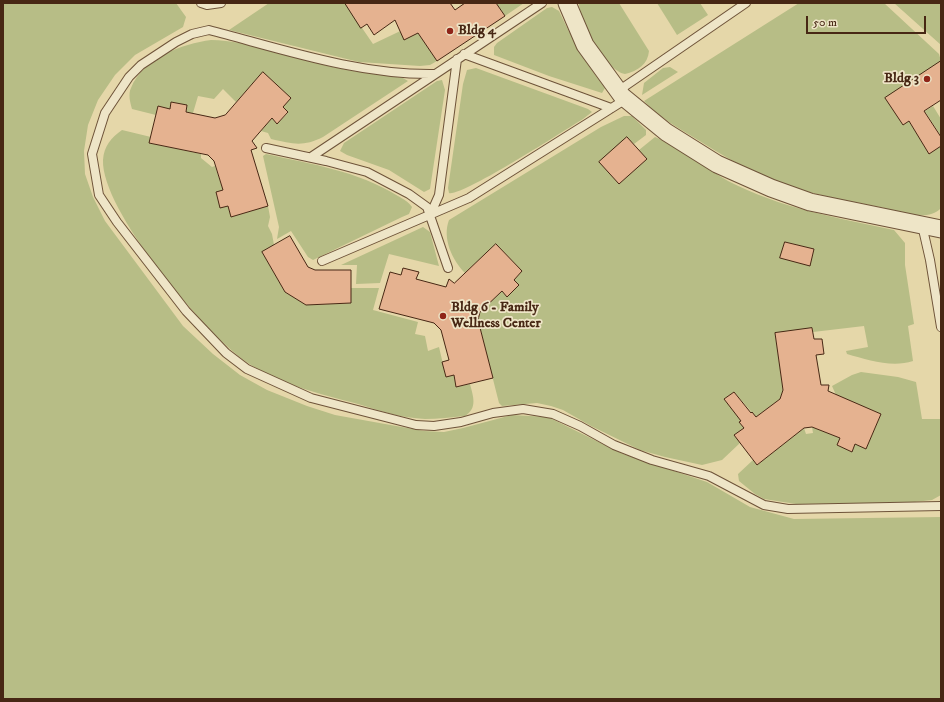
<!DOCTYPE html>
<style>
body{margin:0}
#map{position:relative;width:944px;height:702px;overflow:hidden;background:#e5d7a9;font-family:"IM FELL DW Pica",serif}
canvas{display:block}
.frame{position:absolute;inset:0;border:4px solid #472714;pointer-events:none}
.scale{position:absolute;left:806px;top:16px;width:120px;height:18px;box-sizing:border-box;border:2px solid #472714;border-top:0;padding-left:5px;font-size:12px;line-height:14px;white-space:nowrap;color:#472714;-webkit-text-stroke:3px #eee5c7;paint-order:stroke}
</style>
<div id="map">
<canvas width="944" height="702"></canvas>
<div class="frame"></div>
<div class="scale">50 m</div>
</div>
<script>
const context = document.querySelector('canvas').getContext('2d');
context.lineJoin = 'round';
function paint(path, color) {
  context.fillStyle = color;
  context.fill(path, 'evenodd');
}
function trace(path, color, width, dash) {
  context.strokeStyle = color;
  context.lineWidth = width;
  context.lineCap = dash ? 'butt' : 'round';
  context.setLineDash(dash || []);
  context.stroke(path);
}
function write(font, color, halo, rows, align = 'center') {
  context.font = font + ' "IM FELL DW Pica",serif';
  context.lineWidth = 3.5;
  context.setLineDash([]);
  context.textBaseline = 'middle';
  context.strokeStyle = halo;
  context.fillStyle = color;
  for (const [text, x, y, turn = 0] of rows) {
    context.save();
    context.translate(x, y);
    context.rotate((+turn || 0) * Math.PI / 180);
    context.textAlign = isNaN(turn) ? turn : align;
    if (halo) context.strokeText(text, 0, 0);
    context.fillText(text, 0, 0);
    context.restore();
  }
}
paint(new Path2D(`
 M3 3H176L186 17 183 27 135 55 115 75 98 100 88 125 84 151 85 174 93 197 105 221 183 326 213 354 240 375 267 390 307 406 335 415 424 431 444 432 463 428 512 415 548 417 623 454 707 482 750 507 794 519 941 517V699H3Z
 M269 3H345L373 44 413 25 437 61 430 65 420 66 359 62 229 30Z
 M496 3H524L505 16Z
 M619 3 649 51C648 64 638 71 625 74 606 71 580 22 579 4Z
 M657 3H700L708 15 677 35Z
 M799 3H884L939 54 941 61 885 98 903 125 933 106 941 119V136L926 113 910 123 929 153 941 146V208C927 223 897 211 880 207 845 200 809 194 776 182 747 170 720 154 693 137 677 127 657 116 644 101Z
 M894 3H941V45Z
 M552 7 559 11C572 39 586 64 605 88L602 93 549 76 494 55V47L497 43 547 8Z
 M211 40C251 41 289 56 328 66 353 72 378 74 403 78L408 81 323 137C303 147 293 144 271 139L268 133 261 131 272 118 277 124 288 113 283 107 263 72 236 102 223 89 214 99 198 96 193 113 186 112 187 105 171 102 170 109 158 106 156 115 132 109C130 102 128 94 131 88 143 58 182 44 211 40Z
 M670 67 678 72 642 95 644 83 663 68Z
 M476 68 588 109 592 112 583 119C565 130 462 197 449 193L448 188 463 84 467 70Z
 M442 80 445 90 430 189 424 192 389 170 347 155 340 151 344 143 437 81Z
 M624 116H632L646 130V135L634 144 627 137 647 159 639 150 655 137C680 147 705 168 728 181 780 208 837 218 894 230L905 243V265L914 324 908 326 913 361C892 368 868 360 847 354L846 351 868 347 864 326 813 332 812 328 775 333 783 390 780 399 756 417 734 392 724 399 741 420 739 422 744 428 740 443 722 460 702 465 665 457 640 450 591 426 563 410 551 406 537 403 502 406 499 403 478 320 480 312 502 291 507 297 519 285 514 280 522 271 496 244 465 273C452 260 442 238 449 220L601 127ZM785 242 814 249 810 265 780 258Z
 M122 130 151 137 150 143 201 154V158L212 167 215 166 223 190 216 192 220 207 228 206 231 217 268 206 270 217 268 226 272 234 274 245 262 252 285 292 306 305 351 303V288H379L373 310 418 322 415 334 425 336 428 351 439 347 446 377 454 375 456 387 470 384C473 396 478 408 465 416 452 417 438 419 425 419 402 418 380 411 358 404 320 394 278 384 245 361 204 332 101 210 103 160 104 146 111 138 122 130Z
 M266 154C311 164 358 171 398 196 403 199 408 201 412 207L409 214 402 217 313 260 308 257 291 231 277 239 279 227 263 156Z
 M423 227 430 232 439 266 389 254 380 283 356 284 357 265H341Z
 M861 372 898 377 916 382 922 419H941V495L932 500 906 503 796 504 764 499 755 494 739 481 738 474 753 460 757 465 804 428 806 434 813 433 812 427 840 438 837 445 852 452 855 444 866 449 881 414 836 395 832 386 852 375Z`), '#b7bd86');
const building = new Path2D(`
 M345 3H450L455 10 465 3H496L505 16 437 61 418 33 404 40 395 20 374 35 367 24 361 28Z
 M941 61V100L924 111 941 137V146L929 154 909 121 903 125 885 98Z
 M263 72 291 98 283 107 288 112 277 124 272 118 252 141 257 148 251 150 268 206 231 217 228 206 220 208 216 192 223 190 214 161 208 155 149 143 158 106 170 109 171 102 187 105 186 112 215 118 225 115Z
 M627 137 647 159 619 184 599 162Z
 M290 236 308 267 315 270H351V303L306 305 285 292 262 252Z
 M785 242 814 249 810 266 780 258Z
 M496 244 522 271 514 280 519 285 507 297 502 291 480 312 478 320 493 378 456 387 454 375 446 377 442 362 449 360 441 330 434 323 379 309 390 272 401 275 403 268 419 272 416 279 446 287 449 279 454 283Z
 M812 328 814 339H822L824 354 816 355 821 385H829L828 391 881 414 866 449 855 444 852 452 837 445 840 438 812 427 804 428 757 465 734 435 744 428 739 422 741 421 724 399 734 392 751 413 752 412 756 417 780 399 783 390 775 333Z`);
paint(building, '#e5b290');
trace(building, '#472714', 1);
const service = new Path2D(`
 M201 3 207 5 221 3
 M464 54 611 108
 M434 74C358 75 282 49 209 30L192 34 176 42 141 65 129 77 105 113 92 154 99 195 117 222 186 311 226 353 247 369 311 398 416 425 434 426 461 422 493 413 523 409 553 414 580 426 614 445 652 460 709 476 764 505 788 509 941 506
 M618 91 746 3
 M266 148 326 161 367 172 409 194 427 207 448 268
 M311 157 542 3
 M431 213 439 195 457 59
 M922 225 930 260 941 327
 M322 261 469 198 626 99`);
const minor = new Path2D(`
 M567 3 585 45 622 96 666 132 717 164 771 188 810 202 941 229`);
trace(service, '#6e5339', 10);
trace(minor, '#6e5339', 19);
trace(service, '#eee5c7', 8);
trace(minor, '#eee5c7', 17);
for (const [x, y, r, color] of [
 [450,31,4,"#8f2418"],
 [927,79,4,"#8f2418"],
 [443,316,4,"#8f2418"]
]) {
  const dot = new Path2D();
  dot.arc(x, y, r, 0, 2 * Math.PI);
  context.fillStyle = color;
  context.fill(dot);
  trace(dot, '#eee5c7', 1.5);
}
write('bold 14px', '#472714', '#eee5c7', [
 ["Bldg 4",458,31],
 ["Bldg 3",919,79,"right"],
 ["Bldg 6 - Family",451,308],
 ["Wellness Center",451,324]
], 'left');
</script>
